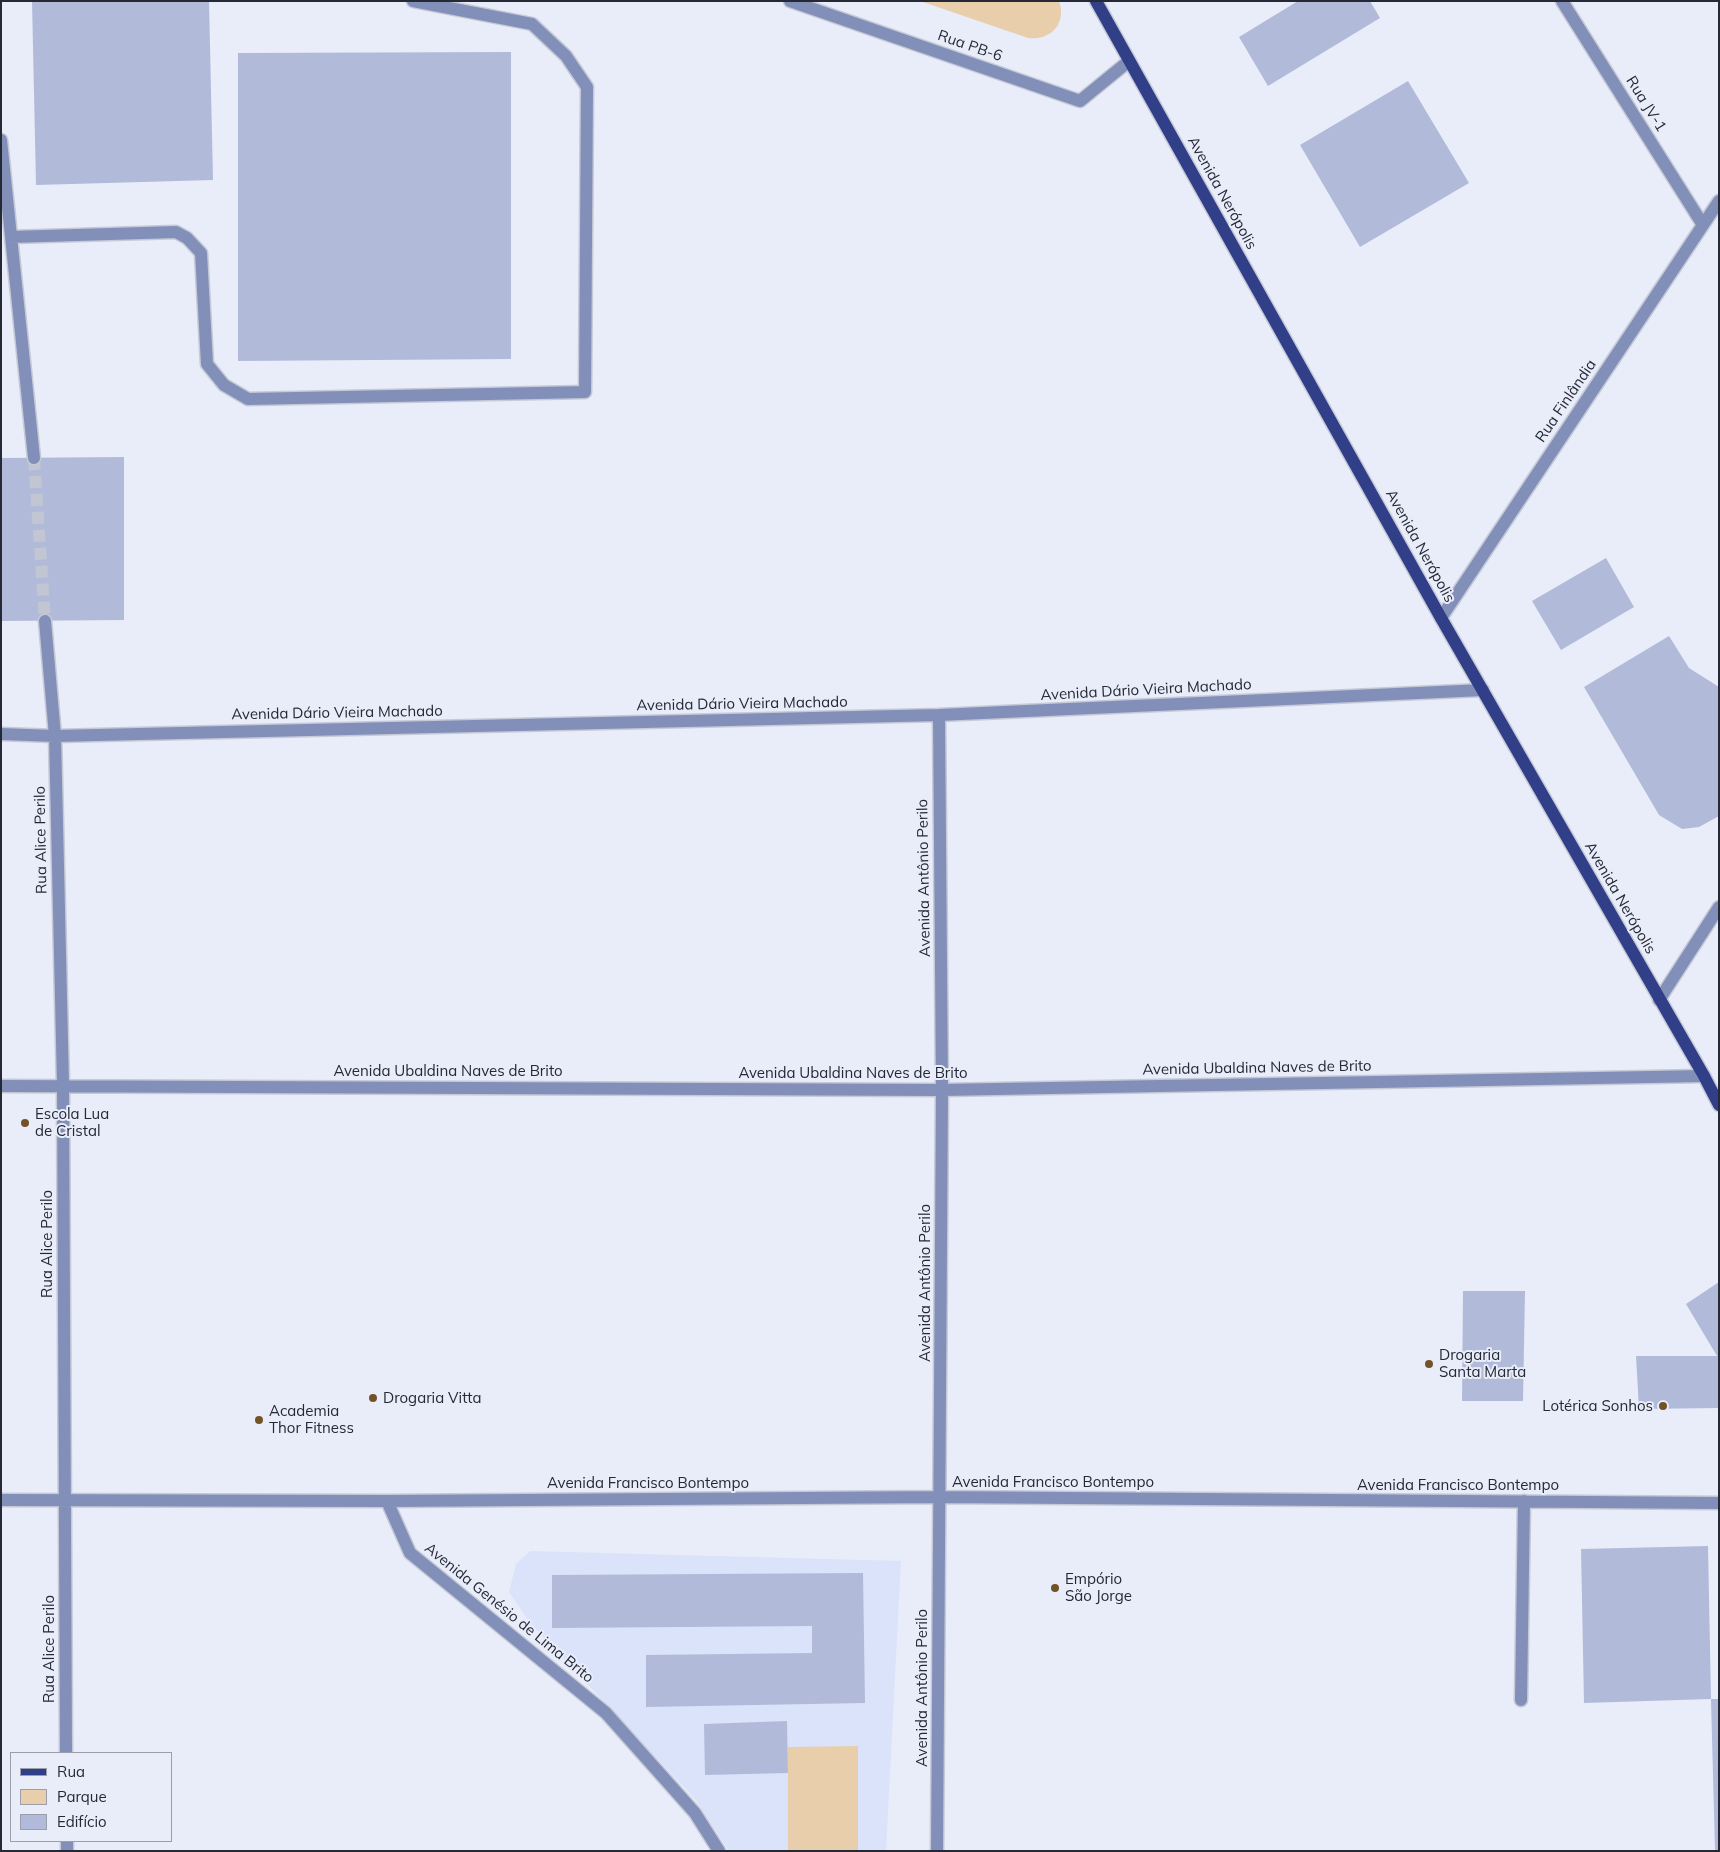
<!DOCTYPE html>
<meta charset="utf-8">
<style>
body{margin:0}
#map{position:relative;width:1720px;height:1852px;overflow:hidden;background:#e8edf9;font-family:Mulish,sans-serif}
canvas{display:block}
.frame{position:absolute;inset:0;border:2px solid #252935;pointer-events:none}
.legend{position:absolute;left:10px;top:1752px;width:162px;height:90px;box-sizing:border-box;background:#e8edf9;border:1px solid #9a9fab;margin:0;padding:6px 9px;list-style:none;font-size:15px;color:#252935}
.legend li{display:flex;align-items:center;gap:10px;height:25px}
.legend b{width:25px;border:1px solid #9a9fab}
</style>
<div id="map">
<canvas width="1720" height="1852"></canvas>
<div class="frame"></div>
<ul class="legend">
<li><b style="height:6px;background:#313f88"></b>Rua</li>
<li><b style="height:14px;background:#e9ceac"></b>Parque</li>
<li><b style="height:14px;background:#b1bbd9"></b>Edifício</li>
</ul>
</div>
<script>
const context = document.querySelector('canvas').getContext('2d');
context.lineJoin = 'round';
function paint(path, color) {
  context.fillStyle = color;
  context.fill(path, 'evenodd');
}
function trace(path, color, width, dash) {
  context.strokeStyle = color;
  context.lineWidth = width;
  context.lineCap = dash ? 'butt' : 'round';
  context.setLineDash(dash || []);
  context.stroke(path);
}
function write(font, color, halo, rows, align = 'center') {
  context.font = font + ' Mulish,sans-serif';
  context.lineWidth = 4;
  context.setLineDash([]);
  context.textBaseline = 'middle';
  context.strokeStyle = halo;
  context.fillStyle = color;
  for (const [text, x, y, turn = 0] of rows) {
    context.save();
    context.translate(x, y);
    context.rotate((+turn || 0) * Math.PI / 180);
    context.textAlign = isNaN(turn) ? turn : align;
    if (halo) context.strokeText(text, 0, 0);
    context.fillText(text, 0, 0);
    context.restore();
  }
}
paint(new Path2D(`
 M530 1551 901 1561 886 1851H729L695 1799 530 1623 509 1592 516 1564Z`), '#dbe3fa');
paint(new Path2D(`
 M920 1H1059C1067 23 1051 41 1028 38Z
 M858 1746V1851H788V1747Z`), '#e9ceac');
paint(new Path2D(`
 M32 1H209L213 180 36 185Z
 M1298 1H1370L1380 18 1268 86 1239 37Z
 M511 52V359L238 361V53Z
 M1408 81 1469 183 1360 247 1300 145Z
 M124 457V620L1 621V458Z
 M1606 558 1634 607 1561 650 1532 601Z
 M1669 636 1689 668 1719 687V816L1699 827 1682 829 1659 815 1584 687Z
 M1719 1282V1408L1639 1409 1636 1356H1717L1686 1304Z
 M1463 1291H1525L1523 1401H1462Z
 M1708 1546 1711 1699 1584 1703 1581 1549Z
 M863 1573 865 1703 646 1707V1655L812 1653V1626L552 1628V1575Z
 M1711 1699H1719V1851H1715Z
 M787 1721 788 1773 705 1775 704 1724Z`), '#b1bbd9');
trace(new Path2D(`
 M34 458 45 621`), '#c1c6d2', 12, [12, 6]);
const minor = new Path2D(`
 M790 1 1080 101 1129 61
 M1562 1 1703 225
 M1 140 34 458
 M11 237 176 232 187 238 201 253 207 364 224 385 248 399 585 392 587 87 566 56 532 24 413 1
 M1441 618 1719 201
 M45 621 55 736 63 1085 66 1753
 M1 734 55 736 939 715 1483 690
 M1659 1000 1719 907
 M1 1086 942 1090 1704 1076
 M1 1500 387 1501 410 1553 606 1713 695 1813 719 1851
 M387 1501 939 1497 1719 1503
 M1521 1700 1524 1501
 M67 1841V1851
 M937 1851 942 1090 939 715`);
const major = new Path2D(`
 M1096 1 1441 618 1704 1076 1719 1105`);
trace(minor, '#c5cad6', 15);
trace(major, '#c5cad6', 15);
trace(minor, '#828fb9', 12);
trace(major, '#313f88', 12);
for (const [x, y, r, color] of [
 [25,1123,5,"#725328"],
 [1429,1364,5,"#725328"],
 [373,1398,5,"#725328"],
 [1663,1406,5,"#725328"],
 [259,1420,5,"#725328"],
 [1055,1588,5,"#725328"]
]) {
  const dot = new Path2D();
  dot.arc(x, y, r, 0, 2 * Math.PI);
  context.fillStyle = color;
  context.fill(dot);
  trace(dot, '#e8edf9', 2);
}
write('15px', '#252935', '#e8edf9', [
 ["Rua PB-6",970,46,19],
 ["Rua JV-1",1646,104,58],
 ["Avenida Nerópolis",1222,193,61],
 ["Rua Finlândia",1566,401,-56],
 ["Avenida Nerópolis",1420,546,61],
 ["Avenida Dário Vieira Machado",1146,690,-3],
 ["Avenida Dário Vieira Machado",742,704,-1],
 ["Avenida Dário Vieira Machado",337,713,-1],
 ["Rua Alice Perilo",41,840,-91],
 ["Avenida Antônio Perilo",924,878,-91],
 ["Avenida Nerópolis",1620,898,60],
 ["Avenida Ubaldina Naves de Brito",1257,1068,-1],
 ["Avenida Ubaldina Naves de Brito",448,1071],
 ["Avenida Ubaldina Naves de Brito",853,1073],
 ["Rua Alice Perilo",47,1244,-90],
 ["Avenida Antônio Perilo",925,1283,-90],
 ["Avenida Francisco Bontempo",1053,1482],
 ["Avenida Francisco Bontempo",648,1483],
 ["Avenida Francisco Bontempo",1458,1485],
 ["Avenida Genésio de Lima Brito",509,1613,39],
 ["Rua Alice Perilo",49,1649,-90],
 ["Avenida Antônio Perilo",922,1688,-90]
]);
write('15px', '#252935', '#e8edf9', [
 ["Escola Lua",35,1114],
 ["de Cristal",35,1131],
 ["Drogaria",1439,1355],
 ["Santa Marta",1439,1372],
 ["Drogaria Vitta",383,1398],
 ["Lotérica Sonhos",1653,1406,"right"],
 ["Academia",269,1411],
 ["Thor Fitness",269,1428],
 ["Empório",1065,1579],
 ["São Jorge",1065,1596]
], 'left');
</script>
